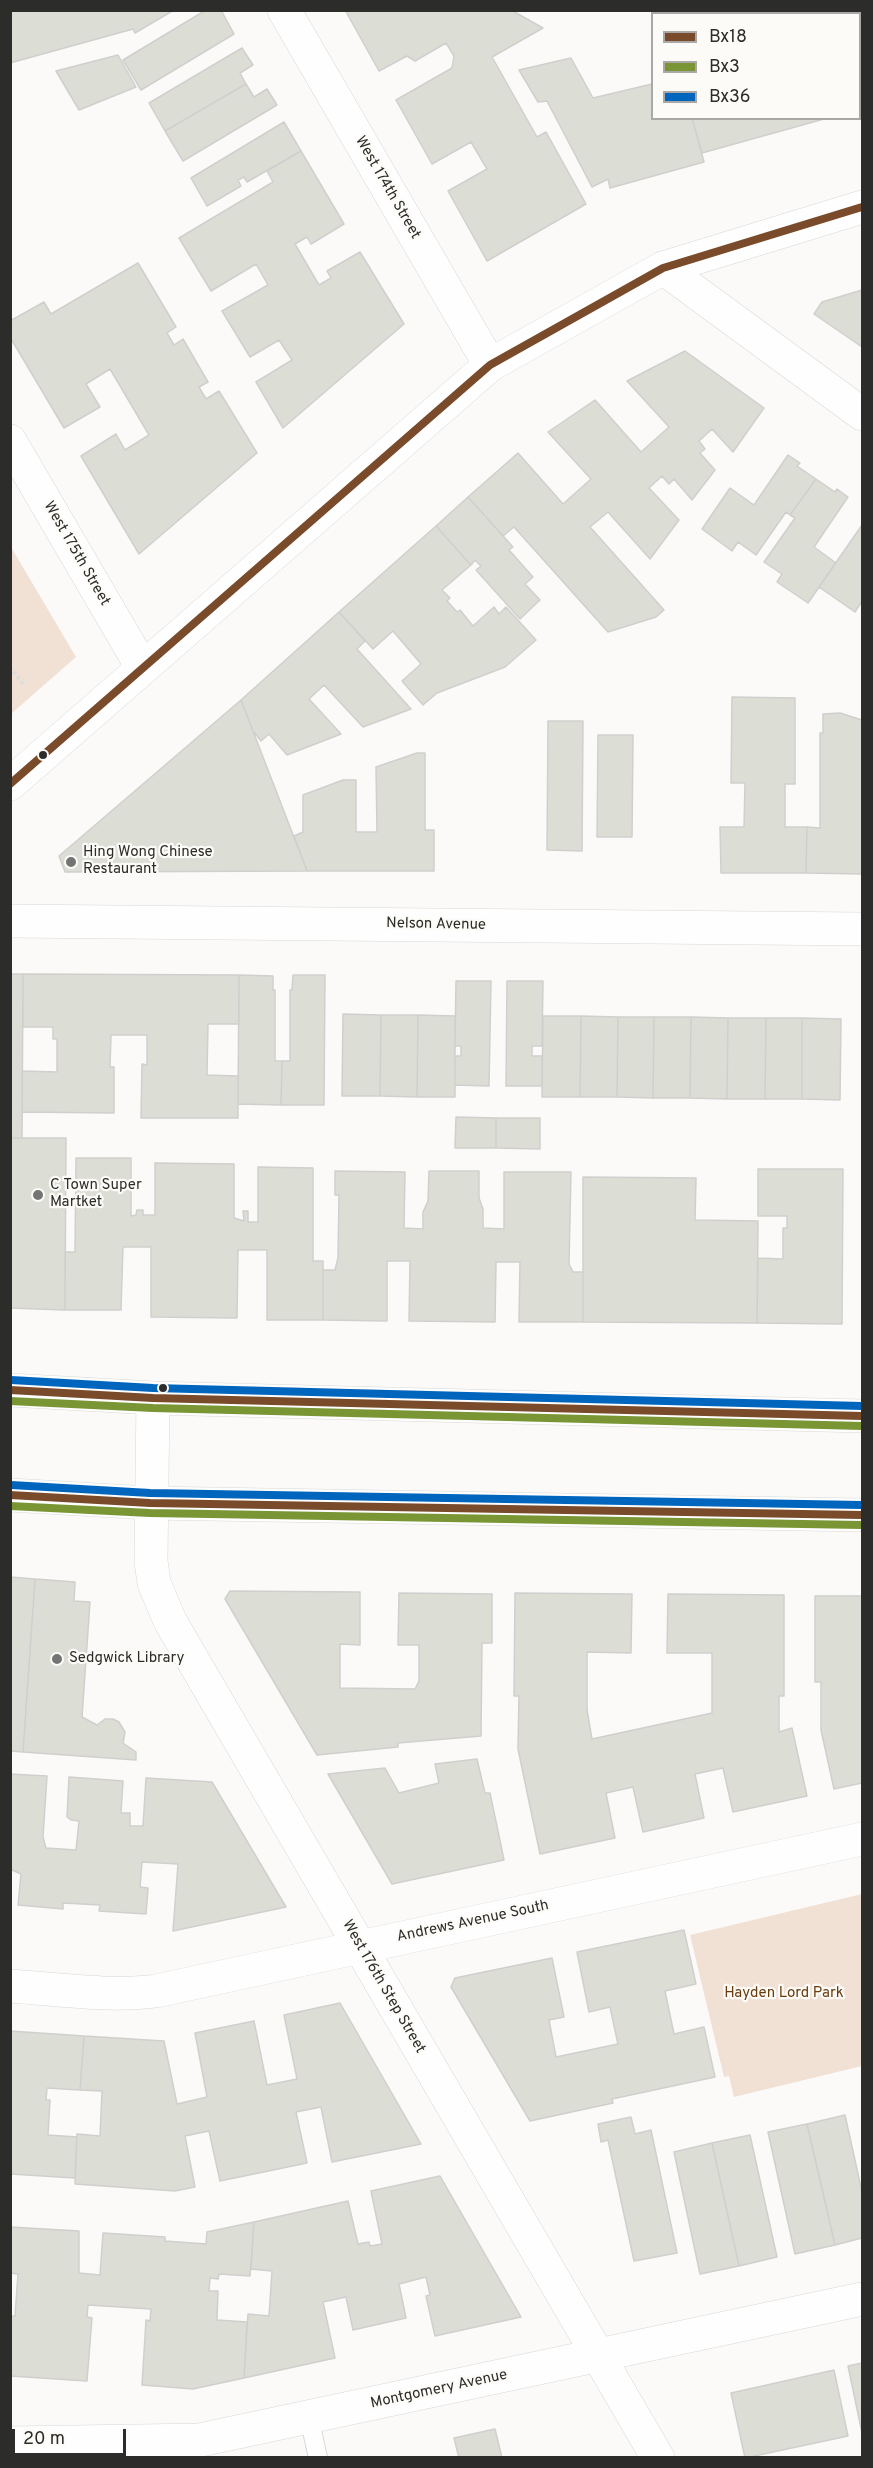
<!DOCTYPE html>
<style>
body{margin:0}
#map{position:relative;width:873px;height:2468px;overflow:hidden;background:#fbfaf9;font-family:Overpass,sans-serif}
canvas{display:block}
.frame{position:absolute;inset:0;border:12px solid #2c2c2a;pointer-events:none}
.legend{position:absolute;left:651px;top:12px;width:210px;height:108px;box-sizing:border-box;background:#fcfbf8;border:2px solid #a9a8a6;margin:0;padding:8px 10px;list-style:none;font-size:18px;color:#2c2c2a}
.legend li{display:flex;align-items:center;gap:12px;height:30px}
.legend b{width:30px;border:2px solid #a9a8a6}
.scale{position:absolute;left:12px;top:2429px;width:114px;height:27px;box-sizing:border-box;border:3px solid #2c2c2a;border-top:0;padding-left:8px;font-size:18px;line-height:21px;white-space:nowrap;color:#2c2c2a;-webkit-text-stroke:4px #fcfbf8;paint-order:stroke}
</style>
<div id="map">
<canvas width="873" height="2468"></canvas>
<div class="frame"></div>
<ul class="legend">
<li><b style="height:8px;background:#7a4b2a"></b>Bx18</li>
<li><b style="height:8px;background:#799534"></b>Bx3</li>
<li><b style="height:8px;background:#0065bd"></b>Bx36</li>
</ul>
<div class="scale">20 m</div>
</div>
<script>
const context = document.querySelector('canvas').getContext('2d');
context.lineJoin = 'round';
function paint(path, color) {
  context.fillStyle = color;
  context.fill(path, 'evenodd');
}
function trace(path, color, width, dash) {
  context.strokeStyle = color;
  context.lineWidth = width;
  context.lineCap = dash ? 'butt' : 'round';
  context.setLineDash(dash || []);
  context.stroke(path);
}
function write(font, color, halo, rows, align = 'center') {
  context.font = font + ' Overpass,sans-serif';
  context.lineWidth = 4.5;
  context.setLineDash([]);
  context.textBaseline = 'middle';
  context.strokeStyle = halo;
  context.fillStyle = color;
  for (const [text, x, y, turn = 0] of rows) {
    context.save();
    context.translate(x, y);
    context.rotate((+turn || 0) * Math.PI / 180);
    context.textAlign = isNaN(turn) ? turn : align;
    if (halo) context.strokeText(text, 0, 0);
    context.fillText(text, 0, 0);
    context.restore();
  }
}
paint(new Path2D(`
 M11 547 76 657 11 714H10Z
 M862 1894V2066L734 2097 729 2076 724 2077 690 1935Z`), '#f1e1d5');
const building = new Path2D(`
 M10 10H174L135 33 133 29 10 63Z
 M206 10H221L234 34 141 90 123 60Z
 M345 10H511L543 28 492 57 537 137 546 132 586 204 487 261 448 191 487 169 471 142 432 164 396 100 452 68 454 56 446 43 415 61 407 56 379 71Z
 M681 10H821L819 14H795L790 11 789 14H686Z
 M832 10H862V28L860 34V14H831Z
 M242 48 253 65 240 73 246 84 165 131 149 103Z
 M862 50V86L860 77V51Z
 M118 55 136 87 79 110 56 71Z
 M571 58 593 98 652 84V118H692L704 162 610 188 608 179 592 187 547 101 538 102 519 70Z
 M246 84 254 97 267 89 277 105 183 161 165 131Z
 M692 118H824V119L702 153Z
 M284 122 301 151 247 182 244 177 238 180 241 186 207 206 191 178Z
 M301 151 344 224 311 244 307 237 295 244 319 285 331 278 327 271 360 252 404 324 283 428 256 382 292 360 279 340 250 357 222 311 268 285 256 264 211 291 179 238 273 182 267 171Z
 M138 263 176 327 167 333 174 345 183 339 208 382 199 387 206 399 219 391 257 453 139 554 81 456 116 434 125 450 149 435 110 369 86 384 100 407 64 428 10 337V321L44 302 51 314Z
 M862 290V347L814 314 822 302Z
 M685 351 764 408 733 452 712 429 699 441 705 449 700 453 715 470 692 500 674 479 669 484 662 476 649 488 679 520 650 559 608 512 590 527 664 610 656 617 608 632 514 527 503 536 468 497 518 453 563 504 591 479 548 432 595 400 641 452 669 427 627 381Z
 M788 455 800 463 797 466 816 479 790 515 786 512 756 555 738 542 732 551 702 529 730 488 754 505Z
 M816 479 835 492 837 489 848 497 814 547 836 563 808 603 777 582 782 574 764 562 795 518 790 515Z
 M468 497 513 547 509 550 533 577 525 584 540 600 520 619 476 570 481 566 475 560 471 565 436 526Z
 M862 525V601L855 612 819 587Z
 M436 526 471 565 442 590 450 598 447 601 457 612 460 610 473 626 494 607 499 614 506 607 536 640 505 667 437 693 423 705 402 681 421 664 393 631 373 649 339 612Z
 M339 612 365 641 357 649 411 709 363 727 324 685 309 699 341 734 287 755 269 734 261 741 253 731 241 700Z
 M732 697 795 698V784H785V827H807L806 873H721L720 827H744L745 783H731Z
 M241 700 307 871 65 872 59 856Z
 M840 713 862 720V874L806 873 807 827 820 828V733H823V714Z
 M548 721H583L582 851 547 850Z
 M598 735H633L632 837H597Z
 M417 753H425V830H434V871H307L294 836 303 832V795L343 780H356V832H377L376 767Z
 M10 974H23L22 1138H10Z
 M23 974 239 975V1024H208L207 1075 238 1076V1118H141L142 1064 147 1065V1035H111L110 1067H114V1113L22 1112V1071L57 1072V1039H53V1027H23Z
 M239 975 273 976V990H275V1061H282L281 1105 238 1104Z
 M293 975H325L324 1105H281L282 1061H290V990H292Z
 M456 981H491L489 1086 455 1085V1056H461V1046H455Z
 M507 981H543L542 1046H532V1056H542V1086H506Z
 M343 1014 381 1015 380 1096H342Z
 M381 1015H418L417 1097 380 1096Z
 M418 1015 455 1016V1097H417Z
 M543 1016H581L580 1097H542Z
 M581 1016 618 1017 617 1097H580Z
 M618 1017H654L653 1098 617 1097Z
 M654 1017H691L690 1098H653Z
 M691 1017 728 1018 727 1099 690 1098Z
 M728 1018H766L765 1099H727Z
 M766 1018H802V1099H765Z
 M802 1018 841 1019 840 1100 802 1099Z
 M456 1117 496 1118V1148H455Z
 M496 1118H540V1149L496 1148Z
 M10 1138H66L65 1310 10 1308Z
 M76 1158H131V1216L136 1215 137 1210H143V1215H155V1163L234 1164V1218L244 1221 243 1211H248V1222H258V1167L313 1168V1261H323V1320H267V1250H238L237 1318 151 1317V1247H123L121 1310H65V1252H75Z
 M758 1169H843L842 1324 757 1323 758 1258 783 1259V1228H787V1216H758Z
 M335 1171 405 1172 404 1228 423 1229V1212L428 1201 429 1171H479V1198L483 1209V1228L504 1229V1172H571L569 1264 573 1272H583V1322H519L520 1262H496L495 1322 409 1321 410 1261H387V1321L323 1320V1270H335L338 1258 339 1195H335Z
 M583 1177 696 1178 695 1220 758 1221 757 1323 583 1322Z
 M10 1577 35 1579 23 1752 10 1751Z
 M35 1579 75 1582 74 1601 90 1602 82 1717 97 1725 105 1719H113L119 1722 125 1732 123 1743 136 1752V1760L23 1752Z
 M230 1591 360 1592V1645L340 1644V1688L415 1689 419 1681V1645H398L399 1593 492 1594V1643H482L481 1736 398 1743V1747L317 1755 225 1599Z
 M515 1593 632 1594 631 1653 587 1652V1710L592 1739 712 1713V1653H667L668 1594 784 1595V1696H779V1732L792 1728 807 1796 733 1812 723 1768 695 1774 704 1818 643 1832 633 1787 606 1793 615 1838 540 1854 518 1749 519 1696H514Z
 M815 1596H862V1783L834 1789 821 1730V1682H815Z
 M477 1759 485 1793H490L504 1860 392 1884 328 1774 385 1768 399 1793 439 1783 435 1764Z
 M10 1774 47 1776 43 1837 46 1848 76 1850 79 1821 71 1820 67 1817 69 1777 123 1781 121 1813H130V1826H143L146 1778 212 1782 286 1907 173 1931 178 1864 142 1862 140 1887 148 1888 146 1914 99 1911 100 1905 63 1903V1909L18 1905 21 1874 10 1869Z
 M684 1930 696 1984 665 1991 674 2034 704 2027 715 2077 612 2099 613 2103 530 2121 451 1987 455 1978 552 1958 564 2017 549 2020 556 2057 618 2044 610 2007 589 2012 577 1952Z
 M340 2003 421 2144 332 2162 321 2107 296 2112 307 2163 220 2181 209 2131 185 2136 195 2187 175 2191 75 2184 77 2134 100 2136 102 2091 80 2090 84 2036 164 2041 177 2104 207 2097 195 2033 254 2021 267 2085 297 2079 284 2015Z
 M10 2031 84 2036 80 2090 47 2088 46 2100H50L48 2135 77 2137 75 2178 10 2174Z
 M845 2115 862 2192V2238L835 2245 807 2124Z
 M631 2117 635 2134 651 2130 677 2253 634 2261 608 2140 601 2142 598 2124Z
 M807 2124 835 2245 795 2254 768 2132Z
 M750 2135 777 2257 739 2266 712 2143Z
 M712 2143 739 2266 700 2274 674 2152Z
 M440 2176 521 2317 435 2336 426 2296 430 2295 426 2277 399 2284 406 2318 353 2330 346 2297 323 2302 335 2358 244 2378 248 2314 269 2316 272 2271 251 2269 254 2222 348 2201 358 2244 369 2242 370 2246 382 2244 371 2191Z
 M254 2222 250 2276 219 2274 218 2279 210 2278 209 2291H218L217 2320 247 2322 244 2378 193 2389 142 2385 146 2320 150 2321 151 2309 88 2305 87 2317 92 2318 87 2381 10 2376V2316H15L18 2274 10 2273V2227L79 2231V2273L100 2275 103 2233 165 2237V2241L206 2244 207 2232Z
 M862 2363V2433L848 2366Z
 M834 2370 848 2436 745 2458 731 2393Z
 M495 2429 502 2458H459L454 2438Z`);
paint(building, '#dcded5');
trace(building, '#d0cfce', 1.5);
const lane = new Path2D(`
 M309 2417 318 2458`);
const street = new Path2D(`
 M284 10 490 365
 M663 268 862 414
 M10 441 142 667
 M10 921 862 929
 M153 1398 151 1561 154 1583 170 1621 658 2458
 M10 1986C58 1989 108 1997 156 1991L862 1839
 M10 2443 200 2440 862 2299`);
const secondary = new Path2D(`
 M10 784 490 365 663 268 862 207
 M10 1390 153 1398 862 1416
 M10 1495 150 1503 862 1515`);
trace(lane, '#d8d8d6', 20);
trace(street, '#d8d8d6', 34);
trace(secondary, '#d8d8d6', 34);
trace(new Path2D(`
 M10 667 23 684`), '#dcdcdb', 4, [3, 3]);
trace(lane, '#fefefe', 18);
trace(street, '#fefefe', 33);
trace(secondary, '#fefefe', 33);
trace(new Path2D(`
 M10 784 490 365 663 268 862 207
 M10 1390 153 1398 862 1416
 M10 1495 150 1503 862 1515`), '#7a4b2a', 8);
trace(new Path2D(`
 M10 1401 153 1408 862 1426
 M10 1506 150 1513 862 1525`), '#799534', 8);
trace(new Path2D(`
 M11 1380 153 1388 862 1406
 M11 1485 150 1493 862 1505`), '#0065bd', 8);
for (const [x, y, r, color] of [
 [43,755,5,"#2c2c2a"],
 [71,862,6,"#747472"],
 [38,1195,6,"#747472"],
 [163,1388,5,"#2c2c2a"],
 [57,1659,6,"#747472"]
]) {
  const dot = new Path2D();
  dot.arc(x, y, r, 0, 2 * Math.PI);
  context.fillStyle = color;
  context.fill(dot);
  trace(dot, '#fcfbf8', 2);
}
write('15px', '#2c2c2a', '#fcfbf8', [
 ["West 174th Street",387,188,60],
 ["West 175th Street",76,554,60],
 ["Nelson Avenue",436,925,1],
 ["Andrews Avenue South",473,1922,-12],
 ["West 176th Step Street",383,1987,60],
 ["Montgomery Avenue",439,2390,-12]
]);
write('15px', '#2c2c2a', '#fcfbf8', [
 ["Hing Wong Chinese",83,853],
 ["Restaurant",83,870],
 ["C Town Super",50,1186],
 ["Martket",50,1203],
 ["Sedgwick Library",69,1659]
], 'left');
write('15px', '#693c0d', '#fcfbf8', [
 ["Hayden Lord Park",784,1994]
]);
</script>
